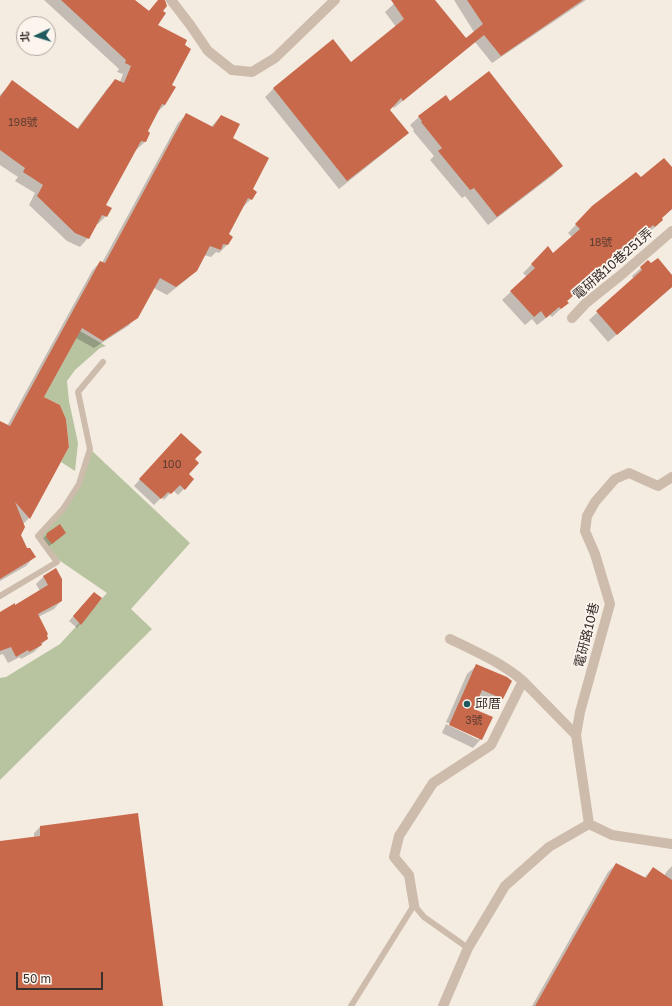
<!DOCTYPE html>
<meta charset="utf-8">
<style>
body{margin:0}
#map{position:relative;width:672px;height:1006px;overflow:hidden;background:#f4ebe1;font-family:"Golos Text","Noto Sans TC",sans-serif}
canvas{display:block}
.north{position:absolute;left:16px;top:16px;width:40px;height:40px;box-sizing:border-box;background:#fbf5ee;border:1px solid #aea6a0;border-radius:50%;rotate:266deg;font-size:11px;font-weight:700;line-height:16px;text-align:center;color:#3b302b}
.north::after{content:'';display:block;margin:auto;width:14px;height:18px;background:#1f5a5e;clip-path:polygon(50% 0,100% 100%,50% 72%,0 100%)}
.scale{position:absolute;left:16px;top:972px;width:87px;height:18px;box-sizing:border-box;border:2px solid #3b302b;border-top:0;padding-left:5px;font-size:12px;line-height:14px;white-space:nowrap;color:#3b302b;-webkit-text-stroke:3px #fbf5ee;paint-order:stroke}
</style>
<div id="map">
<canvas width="672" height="1006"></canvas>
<div class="north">北</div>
<div class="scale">50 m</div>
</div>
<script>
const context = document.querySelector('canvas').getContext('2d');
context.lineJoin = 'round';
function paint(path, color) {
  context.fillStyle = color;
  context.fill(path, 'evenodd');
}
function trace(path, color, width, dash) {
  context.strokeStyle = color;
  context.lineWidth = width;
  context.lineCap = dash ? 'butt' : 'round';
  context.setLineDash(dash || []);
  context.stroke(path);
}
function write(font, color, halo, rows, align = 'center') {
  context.font = font + ' "Golos Text","Noto Sans TC",sans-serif';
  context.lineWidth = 3.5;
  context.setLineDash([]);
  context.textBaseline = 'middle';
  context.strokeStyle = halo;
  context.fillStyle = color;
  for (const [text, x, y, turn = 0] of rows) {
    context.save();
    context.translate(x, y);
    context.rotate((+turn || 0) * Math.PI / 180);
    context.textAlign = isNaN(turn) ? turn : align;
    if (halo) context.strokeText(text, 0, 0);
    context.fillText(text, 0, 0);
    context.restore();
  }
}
paint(new Path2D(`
 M80 331 106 346 100 348 75 370 67 381 69 401 78 443 75 471 61 462 69 447 66 419 60 405 44 397Z
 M90 449 190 543 131 609 152 629 0 780V678L6 677 60 644 107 593 50 554 38 536 79 484Z`), '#b8c4a0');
paint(new Path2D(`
 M44 0H134L149 11 159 0H164L162 11 156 25 170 86 165 105 156 113 146 132 149 133 145 142 136 150H135L104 205 106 216 98 224H96L88 238 80 247 67 241 29 205 35 193 15 181 18 177 0 165V95L13 81 77 129 107 89 116 80 120 82 123 74 117 72 119 69Z
 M398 0H434L466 39 474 32 454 0H586L492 63 475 42 394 108 392 106 388 110 407 133 399 141 339 189 265 97 274 88 351 63 396 27 385 12Z
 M446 97 450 102 562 166 553 175 488 225 465 196 462 198 430 160 434 156 413 131 414 130 410 125 419 117Z
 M186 115 211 127 221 116 231 139 251 189V199L243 207 228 235 227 245 219 253 216 252 211 257 204 255 196 270 187 279 167 295 154 288 137 317 128 326 94 348 76 338 43 398 68 446 29 518 23 524 19 535 27 549 34 557 26 566 0 581V422L7 426 92 271 100 262 102 263 178 123Z
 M672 169V209L661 218 662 220 654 228 646 234 644 233 606 267 608 268 600 276 591 283 590 280 566 302 567 303 552 317 550 315 537 325 532 319 525 325 502 300 527 277 523 273 548 248 553 254 572 237 568 233 593 207 641 179Z
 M641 268 672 277V287L608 342 589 320 634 279 632 276Z
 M175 440 194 459 187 474 184 489 178 495 173 490 164 500 162 497 154 505 134 486Z
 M65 533 48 547 43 538 48 534Z
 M55 569 61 601 54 609 38 617 47 639 34 652 21 659 20 657 8 663 3 654 0 655V613L15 606 40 591 36 584 43 577Z
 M90 597 80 624 77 628 69 621Z
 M476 666 502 698 493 707 477 700 472 709 481 739 473 748 442 733 446 724 479 740V737L446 722 467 674Z
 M40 827 162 1006H0V842L34 837V833Z
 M616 864 644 878 653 868 664 876 667 871 672 866V1006H532L608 872Z`), '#0003');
paint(new Path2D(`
 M61 0H135L149 11 158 0H165L167 6 163 11 166 13 158 25 187 40 185 45 191 49 172 85 176 87 165 105 162 104 148 131 150 133 146 142 141 141 106 205 112 208 107 217 102 215 89 239 75 233 37 196 43 185 23 172 25 168 0 150V97L12 80 78 129 115 79 124 83 131 66 125 63 126 60Z
 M391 0H435L466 38 483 24 467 0H583L501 56 484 35 403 101 401 98 390 110 409 133 347 181 273 88 333 39 351 62 404 19Z
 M489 71 563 166 497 217 474 188 470 190 438 151 442 148 421 122 422 121 418 116 446 95 450 101Z
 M186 113 213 127 221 115 240 124 233 138 269 158 253 189 257 192 252 200 248 198 229 234 233 237 228 245 223 244 221 250 210 246 197 271 176 287 160 278 138 318 103 341 82 328 44 397 60 405 66 419 69 447 30 519 15 502 25 527 21 535 27 548H30L36 557 0 579V421L10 426 100 261 105 263Z
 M664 158 672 167V209L662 218 663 220 655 227 653 225 607 266 609 268 600 275 599 273 567 301 569 303 561 309 559 307 546 318 541 311 534 317 510 291 535 268 531 264 548 246 553 253 580 229 575 224 592 206 636 172 641 177Z
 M658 258 672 275V287L617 335 596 311 642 270 640 267 648 260 651 263Z
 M181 433 202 452 195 459 199 463 189 474 194 479 185 490 180 485 171 494 168 492 161 499 139 479Z
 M60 524 66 533 52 544 46 537 47 533Z
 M56 568 62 579V601L38 614 48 634 47 635 48 639 41 643 42 645 29 652 28 650 16 657 11 647 0 651V612L15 603V605L48 585 43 576Z
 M94 592 102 598 81 625 73 616Z
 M476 664 507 677 512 681 503 699 482 690 474 709 493 717 482 740 449 725Z
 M138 813 163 1006H0V841L40 836V826Z
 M616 863 646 878 653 867 672 880V1006H535Z`), '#c8694b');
trace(new Path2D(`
 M0 596 57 562 38 536 63 509 79 484 90 449 78 392 103 362
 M351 1006 414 905 424 917 468 948`), '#cdbbac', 6);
trace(new Path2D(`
 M171 0 191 26 208 51 232 70 252 72 275 58 335 0
 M572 318 586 303 621 275 672 231
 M450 639C475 651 502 663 523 681L576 735
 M589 824 576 735 580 712 610 604 595 554 585 531 587 516 595 502 615 479 629 473 658 486 672 477
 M589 824 612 835 672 844
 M414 905 409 875 394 857 399 836 433 783 491 745 523 681
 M443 1006 468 948 505 886 549 847 589 824`), '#cdbbac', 10);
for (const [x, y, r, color] of [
 [467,704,4,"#1f5a5e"]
]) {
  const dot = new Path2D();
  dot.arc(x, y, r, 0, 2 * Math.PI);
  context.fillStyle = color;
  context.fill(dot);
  trace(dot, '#fbf5ee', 1.5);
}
write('11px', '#5e3e33', null, [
 ["198號",23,123],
 ["18號",601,243],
 ["100",172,465],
 ["3號",474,721]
]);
write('13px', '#3b302b', '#fbf5ee', [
 ["電研路10巷251弄",613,264,-41],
 ["電研路10巷",587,635,-76]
]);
write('13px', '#3b302b', '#fbf5ee', [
 ["邱厝",475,704]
], 'left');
</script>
